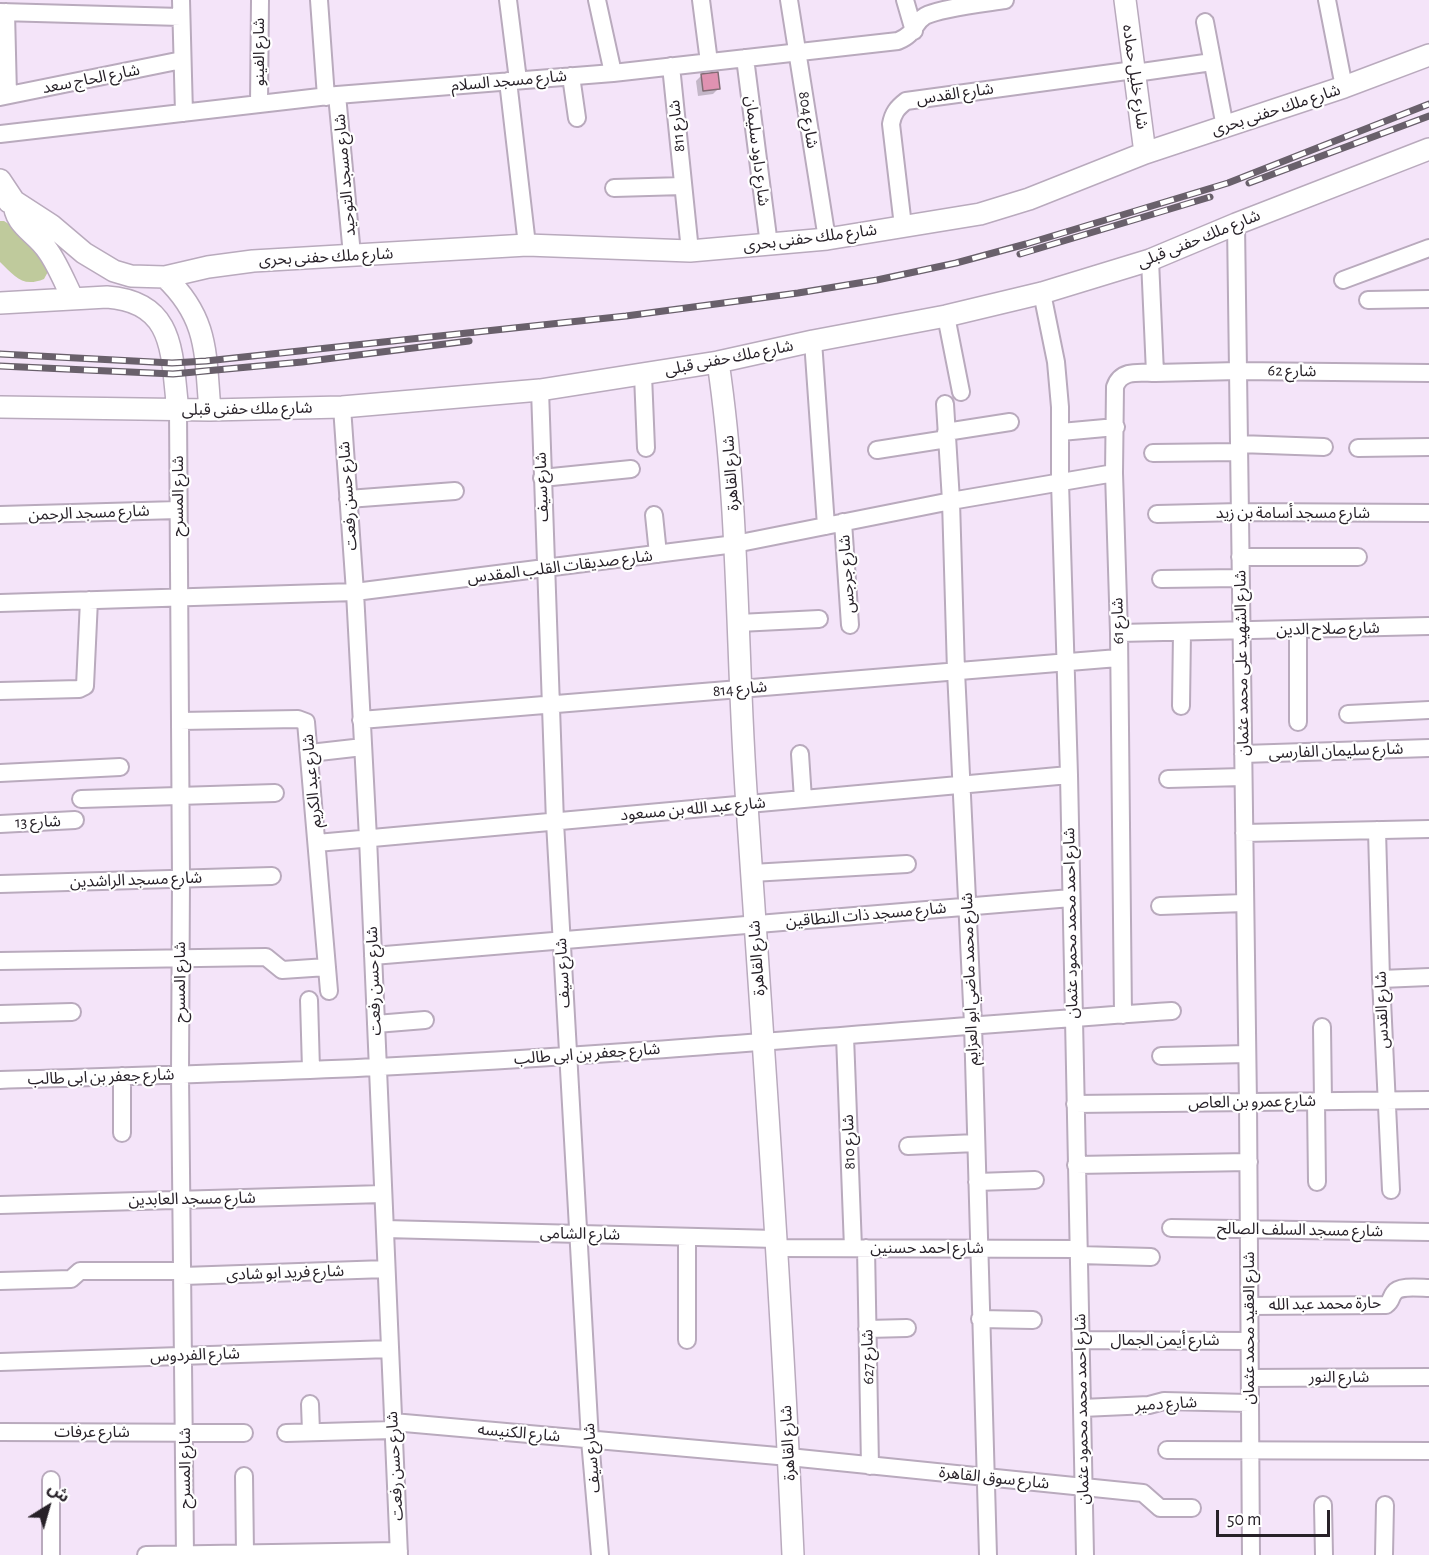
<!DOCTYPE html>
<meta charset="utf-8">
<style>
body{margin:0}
#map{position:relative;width:1429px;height:1555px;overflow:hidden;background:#f4e4f9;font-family:"Alegreya Sans","Noto Sans Arabic",sans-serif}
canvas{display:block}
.north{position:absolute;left:18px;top:1477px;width:60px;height:60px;-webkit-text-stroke:4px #fff;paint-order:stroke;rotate:37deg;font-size:16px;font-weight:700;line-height:24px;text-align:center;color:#272128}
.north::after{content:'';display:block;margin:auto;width:21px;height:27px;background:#272128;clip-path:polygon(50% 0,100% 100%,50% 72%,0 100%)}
.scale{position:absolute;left:1216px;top:1510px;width:114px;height:27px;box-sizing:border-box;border:3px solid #272128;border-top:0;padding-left:8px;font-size:18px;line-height:21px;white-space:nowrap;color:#272128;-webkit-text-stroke:4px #fff;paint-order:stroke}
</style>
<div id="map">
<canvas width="1429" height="1555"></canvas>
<div class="north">ش</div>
<div class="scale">50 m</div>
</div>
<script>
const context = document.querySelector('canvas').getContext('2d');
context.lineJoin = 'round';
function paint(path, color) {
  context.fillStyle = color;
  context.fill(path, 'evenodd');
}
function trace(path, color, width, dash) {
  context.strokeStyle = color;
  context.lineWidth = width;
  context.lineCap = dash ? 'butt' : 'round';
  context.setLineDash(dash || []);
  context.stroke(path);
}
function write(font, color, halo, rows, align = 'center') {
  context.font = font + ' "Alegreya Sans","Noto Sans Arabic",sans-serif';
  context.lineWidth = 4.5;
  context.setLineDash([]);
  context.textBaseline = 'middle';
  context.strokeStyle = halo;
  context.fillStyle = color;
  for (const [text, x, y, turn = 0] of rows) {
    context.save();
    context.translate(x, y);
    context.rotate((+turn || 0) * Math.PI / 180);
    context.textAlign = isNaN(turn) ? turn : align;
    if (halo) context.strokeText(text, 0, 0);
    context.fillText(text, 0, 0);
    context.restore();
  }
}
paint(new Path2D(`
 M0 221H4L33 239 50 268 44 279C22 288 15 276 0 262Z`), '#bfca9c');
paint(new Path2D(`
 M702 75 718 89 713 94 698 96 696 81Z`), '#0003');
const building = new Path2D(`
 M718 72 720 89 703 91 701 74Z`);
paint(building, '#df92b1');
trace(building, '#826b74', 1.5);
const minor = new Path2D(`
 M181 0 184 113
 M319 0 326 97
 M508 0 518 80
 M597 0 613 73
 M701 0 709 62
 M789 0 827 239
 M905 0 914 31
 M1327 0 1344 87
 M0 12 181 17
 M6 12 8 95
 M1205 22 1225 127
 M745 58 769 245
 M671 66 690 251
 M1135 73 1212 62
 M571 76 577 118
 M508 81 527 245
 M337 95 352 255
 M0 97 182 60
 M259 104 260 0
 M0 134 337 95 613 73 898 41C917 33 912 24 925 16 940 8 986 3 1005 0
 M614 188 683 186
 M1236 224 1248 1102 1251 1555
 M903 226 891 124C893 113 897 108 906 101L1134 70
 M1343 280 1429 248
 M1042 293 1056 362 1060 407V482L1069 775 1085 1555
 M1368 300 1429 299
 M946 316 961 392
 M813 341 826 526
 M1155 373 1238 371 1429 373
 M643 375 646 448
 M540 390 555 822 590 1440 600 1555
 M945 404 951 501 956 671 973 1024 988 1555
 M342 407 355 592 368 838 399 1555
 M178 410 181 879 180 1074 185 1555
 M946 432 1010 422
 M1061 432 1116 427
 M1239 444 1324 447
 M1358 448 1429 447
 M877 450 947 439
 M1153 453 1239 452
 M542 478 631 469
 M348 499 455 491
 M1157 514 1240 512 1429 513
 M0 515 178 510
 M654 515 658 554
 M843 522 850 625
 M1240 557H1358
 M1161 579 1240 578
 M0 603 355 592 735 544 951 501 1114 473
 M739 623 819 619
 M1298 629V722
 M1119 633 1429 626
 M0 691 79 689 85 686 89 600
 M1181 706 1182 632
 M1348 714 1429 710
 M361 720 1118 658
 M180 721 298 719 306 722 329 991
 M310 753 363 747
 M800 754 803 799
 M1243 754 1429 748
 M0 773 120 767
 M1168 779 1243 777
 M81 799 275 793
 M0 824 75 820
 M1377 830 1381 979 1391 1190
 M1244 833 1429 829
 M317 843 1069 775
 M752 873 907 864
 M0 884 272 876
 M1160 906 1244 903
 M373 956 1071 898
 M0 961 266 957 282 970 327 967
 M1381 979 1429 977
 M309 1000 311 1069
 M0 1014 72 1012
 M1123 1015 1119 633 1114 473 1115 387C1121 369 1140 373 1155 373L1150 260
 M376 1024 425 1020
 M1322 1027 1323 1101
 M845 1036 853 1248
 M1161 1056 1247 1054
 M122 1076V1133
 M0 1080C126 1076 252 1073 378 1067 643 1054 907 1029 1172 1011
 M1316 1101 1317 1182
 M1075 1104 1429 1100
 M908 1146 976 1143
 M1076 1165 1249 1162
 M977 1182 1035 1180
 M0 1205 383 1194
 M1171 1228 1429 1232
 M385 1229 776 1239
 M687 1237V1340
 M776 1248 1078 1249
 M866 1248 870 1466
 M1079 1255 1151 1257
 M183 1276 386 1269
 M0 1281 71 1279 80 1271H183
 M1250 1306 1386 1305C1392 1301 1390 1298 1394 1293 1399 1285 1421 1288 1429 1288
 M980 1319 1033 1320
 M867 1329 907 1328
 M1081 1340 1250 1341
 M0 1362 390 1349
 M1250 1378 1429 1377
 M310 1404 311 1432
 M1082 1408 1149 1405 1164 1401 1249 1403
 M393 1422 789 1457 1143 1493 1160 1508H1192
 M0 1432 244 1433
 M286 1433 393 1430
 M1167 1450 1429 1451
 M244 1476 245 1553
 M1323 1505 1324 1555
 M51 1555V1480
 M146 1555 399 1551
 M1384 1555 1385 1505`);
const tertiary = new Path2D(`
 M1125 0 1145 153
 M0 180 14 201 51 225 84 253 114 271 131 276 165 277 208 267 253 261 527 245 690 251 827 239 980 214 1029 199 1145 153 1344 87 1429 55
 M9 202 14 201C14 226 36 232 48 251 58 265 65 283 73 299
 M165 277C209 319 205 354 210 410
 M0 303 107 297C177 302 171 356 178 410
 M718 362C740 509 736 658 747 805 764 1055 782 1305 793 1555
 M0 407 210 410 342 407 540 390 718 362 813 341 946 316 1042 293 1150 260 1236 224 1429 149`);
trace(minor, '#b9aabd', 20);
trace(tertiary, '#b9aabd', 24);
trace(minor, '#fff', 16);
trace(tertiary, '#fff', 21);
const rail = new Path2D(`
 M1249 183 1429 116
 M1020 254 1210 197
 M0 354 172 363 206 361 626 316 798 293 877 280 956 263 1026 244 1228 183 1429 104
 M0 366 173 374 302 362 469 341`);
trace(rail, '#69606b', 7);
trace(rail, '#fff', 4.5, [14]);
write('16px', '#272128', '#fff', [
 ["شارع الفينو",259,52,-90],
 ["شارع خليل حماده",1135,77,82],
 ["شارع الحاج سعد",91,79,-11],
 ["شارع مسجد السلام",509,81,-5],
 ["شارع القدس",955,94,-8],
 ["شارع ملك حفنى بحرى",1276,110,-18],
 ["شارع 804",808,120,81],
 ["شارع 811",677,126,-96],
 ["شارع داود سليمان",757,151,83],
 ["شارع مسجد التوحيد",345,175,-95],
 ["شارع ملك حفنى بحرى",810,238,-7],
 ["شارع ملك حفنى قبلى",1199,239,-22],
 ["شارع ملك حفنى بحرى",326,257,-3],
 ["شارع ملك حفنى قبلى",729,358,-11],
 ["شارع 62",1292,371,1],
 ["شارع ملك حفنى قبلى",247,409,-1],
 ["شارع القاهرة",731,473,-94],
 ["شارع سيف",542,487,-92],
 ["شارع المسرح",178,496,-90],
 ["شارع حسن رفعت",348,496,-94],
 ["شارع مسجد الرحمن",89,513,-2],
 ["شارع مسجد أسامة بن زيد",1293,513],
 ["شارع صديقات القلب المقدس",560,567,-7],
 ["شارع جرجس",847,574,-94],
 ["شارع 61",1118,621,-91],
 ["شارع صلاح الدين",1328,629,-1],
 ["شارع الشهيد على محمد عثمان",1242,663,-91],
 ["شارع 814",740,689,-5],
 ["شارع سليمان الفارسى",1336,751,-2],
 ["شارع عبد الكريم",312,781,-95],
 ["شارع عبد الله بن مسعود",693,809,-5],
 ["شارع 13",38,822,-2],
 ["شارع مسجد الراشدين",136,880,-2],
 ["شارع مسجد ذات النطاقين",866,915,-5],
 ["شارع احمد محمد محمود عثمان",1071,923,-91],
 ["شارع القاهرة",757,958,-94],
 ["شارع سيف",563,973,-93],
 ["شارع محمد ماضي ابو العزايم",970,979,-92],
 ["شارع حسن رفعت",374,981,-92],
 ["شارع المسرح",180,982,-90],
 ["شارع القدس",1382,1010,-92],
 ["شارع جعفر بن ابى طالب",587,1054,-4],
 ["شارع جعفر بن ابى طالب",101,1077,-2],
 ["شارع عمرو بن العاص",1252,1102,-1],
 ["شارع 810",849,1142,-92],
 ["شارع مسجد العابدين",192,1199,-1],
 ["شارع مسجد السلف الصالح",1300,1230,1],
 ["شارع الشامى",580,1234,1],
 ["شارع احمد حسنين",927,1248],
 ["شارع فريد ابو شادى",285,1273,-2],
 ["حارة محمد عبد الله",1325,1304,-1],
 ["شارع العقيد محمد عثمان",1249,1328,-90],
 ["شارع أيمن الجمال",1165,1340],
 ["شارع الفردوس",195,1355,-2],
 ["شارع 627",868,1357,-91],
 ["شارع النور",1339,1377],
 ["شارع دمير",1166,1404,-3],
 ["شارع احمد محمد محمود عثمان",1082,1409,-91],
 ["شارع عرفات",92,1432],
 ["شارع الكنيسه",519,1433,5],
 ["شارع القاهرة",788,1443,-93],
 ["شارع سيف",592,1458,-95],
 ["شارع حسن رفعت",395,1466,-93],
 ["شارع المسرح",185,1468,-90],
 ["شارع سوق القاهرة",994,1478,6]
]);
</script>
